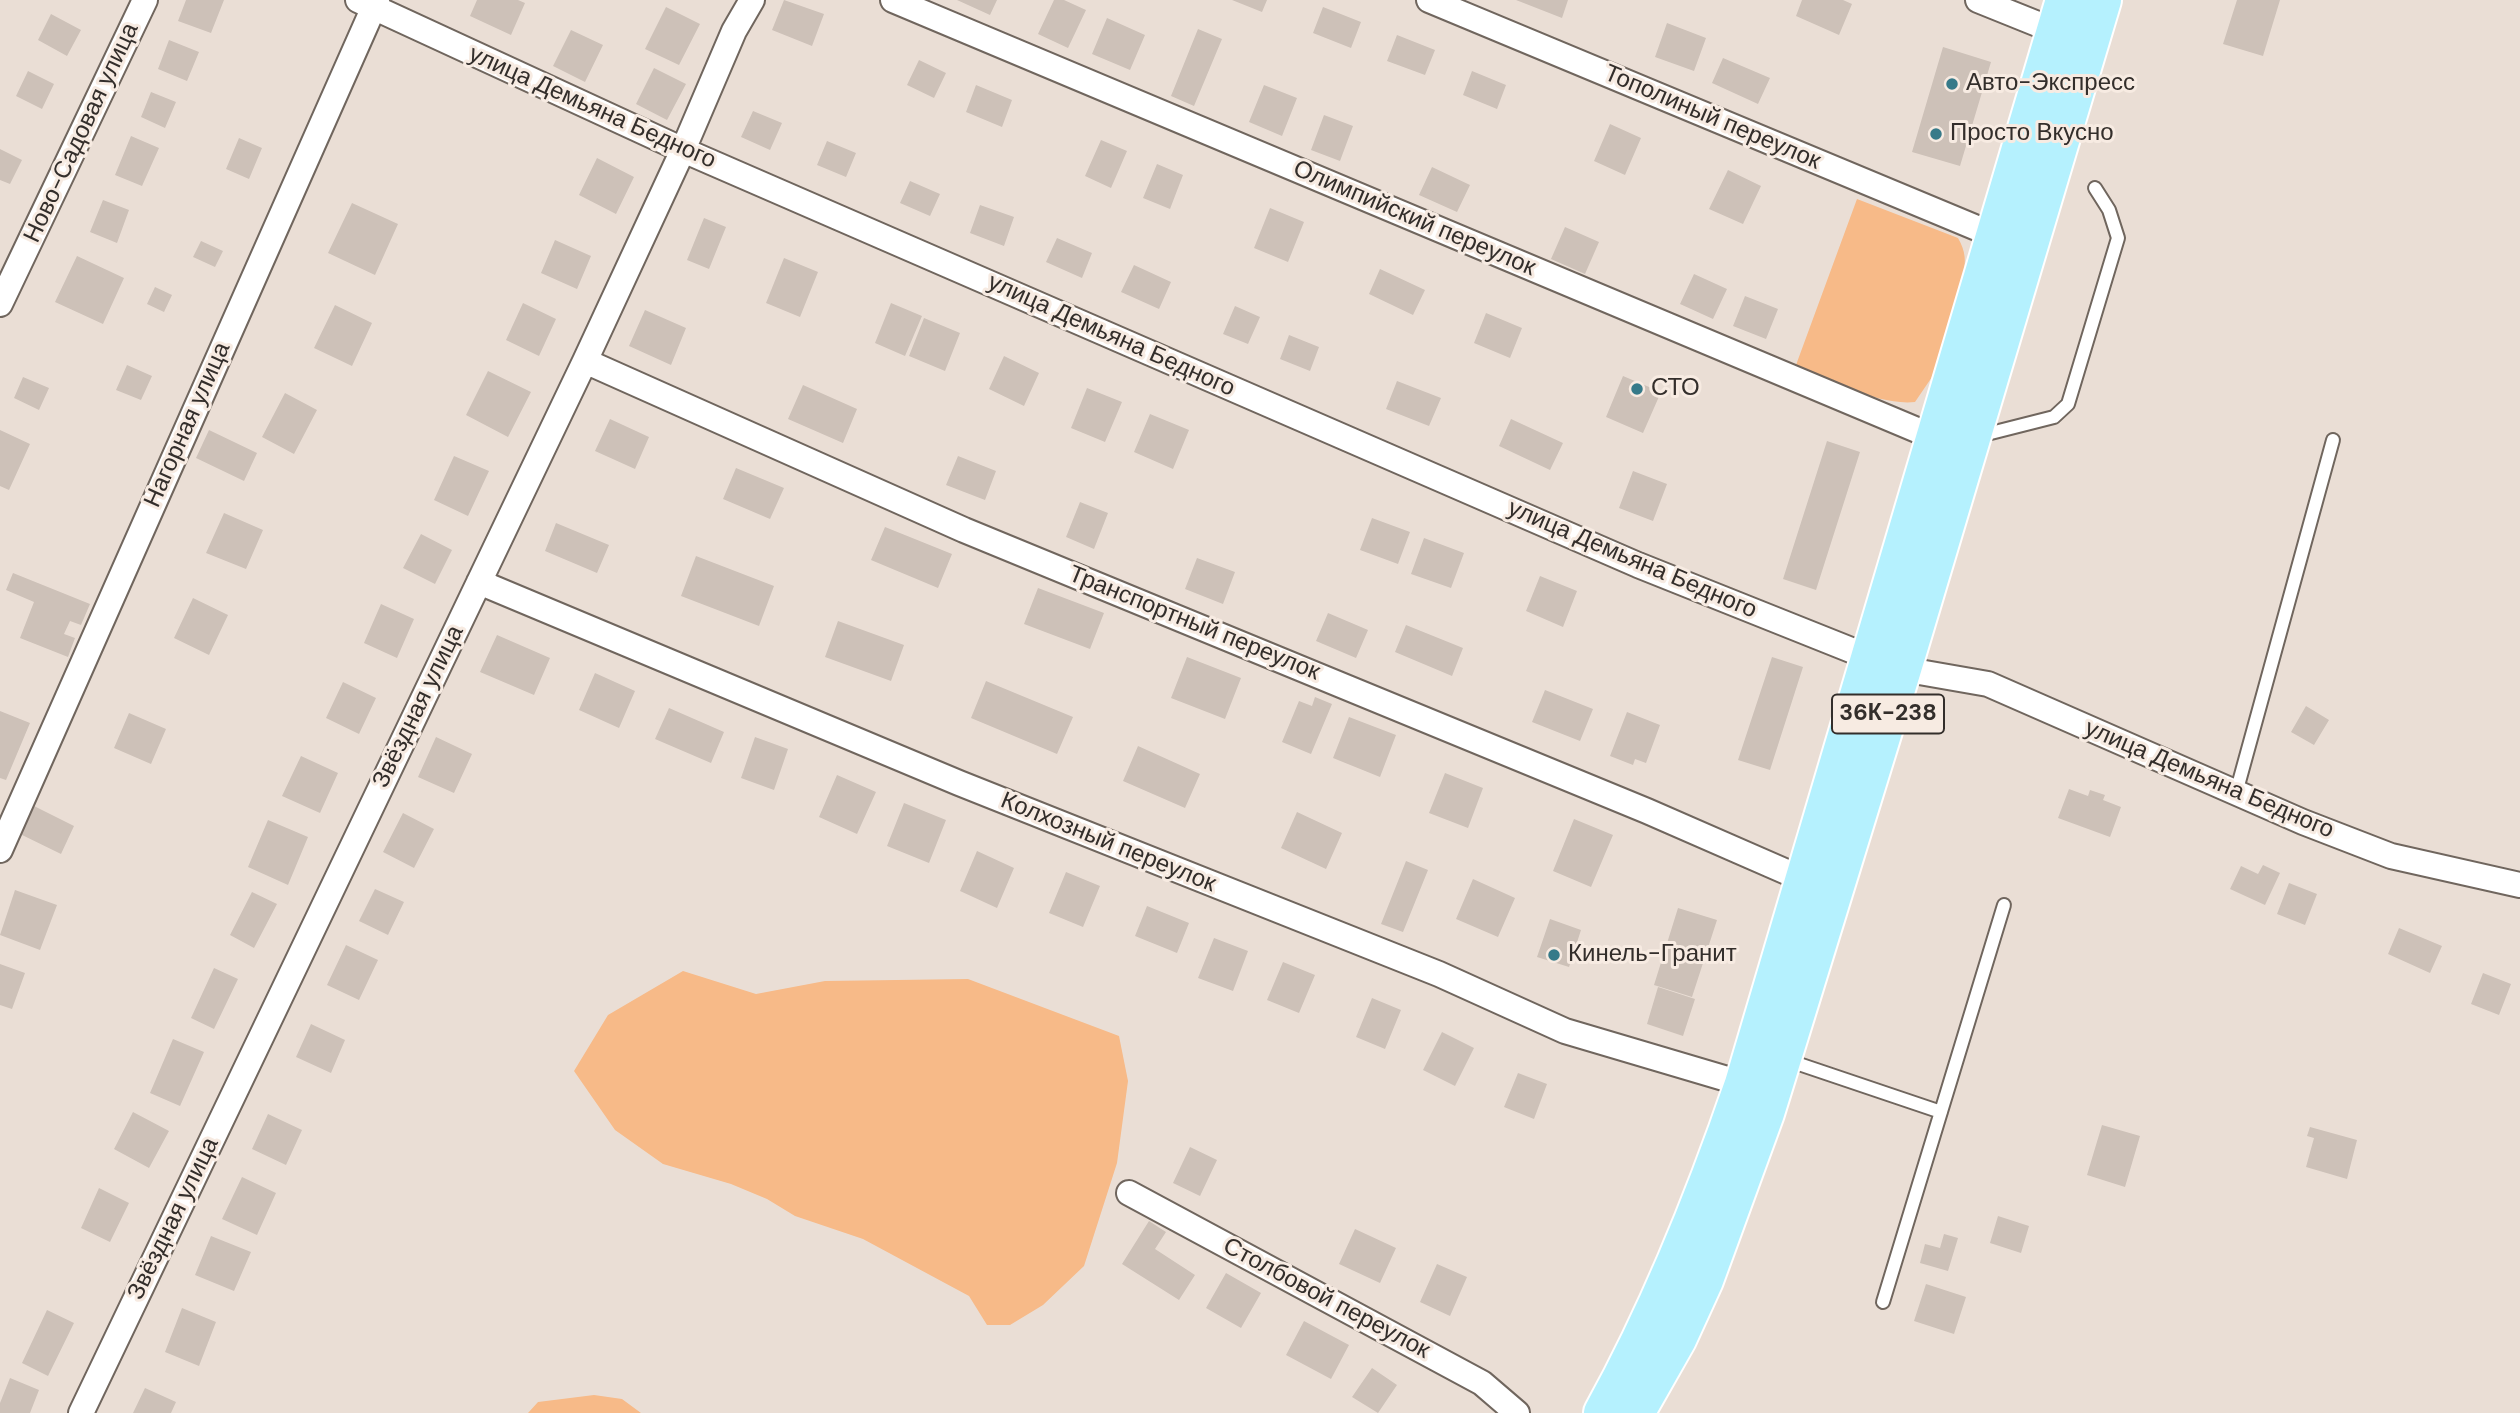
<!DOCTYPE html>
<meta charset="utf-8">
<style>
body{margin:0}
canvas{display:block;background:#eaded5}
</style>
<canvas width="2520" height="1413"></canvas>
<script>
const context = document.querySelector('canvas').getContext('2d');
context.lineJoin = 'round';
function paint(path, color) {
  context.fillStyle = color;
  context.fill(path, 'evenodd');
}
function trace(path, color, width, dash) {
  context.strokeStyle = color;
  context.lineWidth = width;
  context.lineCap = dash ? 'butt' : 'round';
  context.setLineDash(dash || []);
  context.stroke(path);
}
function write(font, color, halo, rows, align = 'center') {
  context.font = font + ' "DM Sans",sans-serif';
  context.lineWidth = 6;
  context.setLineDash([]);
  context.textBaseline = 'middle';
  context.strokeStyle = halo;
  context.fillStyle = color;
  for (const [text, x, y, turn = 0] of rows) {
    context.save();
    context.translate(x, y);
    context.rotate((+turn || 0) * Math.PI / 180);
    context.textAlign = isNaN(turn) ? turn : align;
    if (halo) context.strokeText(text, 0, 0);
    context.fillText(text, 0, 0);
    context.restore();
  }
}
paint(new Path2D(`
 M1857 199 1958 238C1966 252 1966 261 1963 277L1932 377 1915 402C1878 406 1830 379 1796 365Z
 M683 971 756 994 825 981 968 979 1119 1036 1128 1081 1117 1163 1084 1266 1043 1305 1010 1325H987L969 1296 863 1239 795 1216 767 1199 731 1184 663 1164 615 1130 574 1071 608 1015Z
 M594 1395 622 1399 641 1413H528L538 1402Z`), '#f7ba88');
paint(new Path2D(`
 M186 0H224L211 33 178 21Z
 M477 0H518L525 3 511 35 470 16Z
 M784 0 824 14 812 46 772 30Z
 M957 0H997L990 15Z
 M1054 0H1064L1086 10 1068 48 1038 34Z
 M1232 0H1267L1262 12Z
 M1516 0H1568L1562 18Z
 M1802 0H1843L1852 4 1839 35 1796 16Z
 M2237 0H2280L2263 56 2223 44Z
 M666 7 700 24 679 65 645 49Z
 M1323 7 1361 22 1351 48 1313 33Z
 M51 14 81 30 67 56 38 40Z
 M1107 18 1145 35 1130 70 1092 54Z
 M1667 23 1706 38 1694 71 1655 57Z
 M1198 29 1222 39 1194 106 1171 96Z
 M571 30 603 45 585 82 553 66Z
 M1397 35 1435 50 1425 75 1387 61Z
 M169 40 199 52 187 81 158 69Z
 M1943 47 1991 62 1960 166 1912 152Z
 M1723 58 1770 78 1758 104 1712 83Z
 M919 60 946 73 934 98 907 85Z
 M654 68 686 84 667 120 636 104Z
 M28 71 54 84 42 109 16 96Z
 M1472 71 1506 85 1497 109 1463 95Z
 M976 85 1012 100 1002 127 966 112Z
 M1264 85 1297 98 1282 136 1249 122Z
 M151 92 176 102 165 128 141 117Z
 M753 111 782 123 770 150 741 137Z
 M1324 115 1353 126 1340 161 1311 150Z
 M1610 124 1641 138 1625 175 1594 161Z
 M131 136 159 148 142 186 115 175Z
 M239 138 262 148 249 179 226 169Z
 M1101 140 1127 151 1111 188 1085 176Z
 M827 141 856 153 846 177 817 165Z
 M0 149 22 160 10 184 0 180Z
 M597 158 634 177 616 214 579 195Z
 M1157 164 1183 175 1170 209 1143 198Z
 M1432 167 1470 185 1457 212 1419 195Z
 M1728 170 1761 186 1743 224 1709 209Z
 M910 181 940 194 930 216 900 203Z
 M103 200 129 210 117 243 90 232Z
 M352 203 398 224 375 275 328 253Z
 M980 205 1014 217 1004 246 970 233Z
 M1270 208 1304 222 1288 262 1254 248Z
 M704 218 726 227 709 269 687 260Z
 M1565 227 1599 242 1585 274 1551 259Z
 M1057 238 1092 253 1082 278 1046 262Z
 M555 240 591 256 577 289 541 273Z
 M201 241 223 251 215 267 193 257Z
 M77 256 124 278 103 324 55 302Z
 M784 258 818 272 800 317 766 303Z
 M1134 265 1171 282 1159 309 1121 292Z
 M1380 269 1425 290 1413 315 1369 294Z
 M1694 274 1727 289 1713 319 1680 304Z
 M155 287 172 295 164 312 147 304Z
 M1745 296 1778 309 1766 339 1733 326Z
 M523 303 556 319 539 356 506 340Z
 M891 303 922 316 905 356 875 343Z
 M335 305 372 323 352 366 314 348Z
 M1235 306 1260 317 1248 344 1223 334Z
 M645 310 686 328 671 365 629 346Z
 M1486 313 1522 328 1510 358 1474 343Z
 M924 318 960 333 945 371 909 356Z
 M1289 335 1319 347 1310 371 1280 359Z
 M1004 356 1039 373 1024 406 989 389Z
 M127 365 152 376 141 400 116 390Z
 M488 371 531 392 508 437 466 415Z
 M1623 376 1661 392 1643 433 1606 417Z
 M23 377 49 388 39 410 14 398Z
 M1397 381 1441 398 1429 426 1386 409Z
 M803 385 857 409 843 443 788 419Z
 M1087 388 1122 402 1105 442 1071 428Z
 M285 393 317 410 294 454 262 437Z
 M1150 414 1189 430 1173 469 1134 452Z
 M610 419 649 437 635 469 595 451Z
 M1511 419 1563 443 1550 470 1499 446Z
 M0 430 30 444 9 490 0 486Z
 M209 430 257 453 244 481 196 458Z
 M1827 441 1860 452 1816 590 1783 579Z
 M454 456 489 471 468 516 434 500Z
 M958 456 996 471 985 500 946 485Z
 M736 468 784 488 770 519 723 499Z
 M1633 471 1667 484 1653 521 1619 508Z
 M1080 502 1108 513 1094 549 1066 537Z
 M224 513 263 530 246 569 206 553Z
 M1372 518 1410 532 1398 564 1360 550Z
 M556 523 609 545 597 573 545 551Z
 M885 527 952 554 938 588 871 560Z
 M421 534 452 550 435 584 403 568Z
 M1424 538 1464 553 1451 588 1411 574Z
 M696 556 774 586 759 626 681 596Z
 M1197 558 1235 572 1223 604 1185 589Z
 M13 573 90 604 81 625 70 621 64 634 75 638 68 657 20 638 34 602 6 590Z
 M1540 576 1577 591 1563 627 1526 611Z
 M1038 588 1104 613 1090 649 1024 624Z
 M193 598 228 615 209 655 174 638Z
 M381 604 414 619 397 658 364 643Z
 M1328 613 1368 630 1356 658 1316 641Z
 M838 621 904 645 891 681 825 657Z
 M1406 625 1463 648 1452 676 1395 652Z
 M497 635 550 658 534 695 480 672Z
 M1187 657 1241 678 1225 719 1171 698Z
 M1772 657 1803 667 1770 770 1738 760Z
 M595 673 635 691 619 728 579 710Z
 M986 681 1073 717 1057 754 971 718Z
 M343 682 376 698 359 734 326 718Z
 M1545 690 1593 709 1580 741 1532 722Z
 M1315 697 1332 704 1311 754 1282 742 1299 701 1312 706Z
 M2306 706 2329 720 2314 745 2291 732Z
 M669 708 724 732 711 763 655 739Z
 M0 711 30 723 6 780 0 778Z
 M1627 712 1660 725 1646 763 1635 759 1633 765 1610 756Z
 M129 713 166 729 151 764 114 748Z
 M1349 717 1396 735 1380 777 1333 758Z
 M436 737 472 754 454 793 418 777Z
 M755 737 788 749 774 790 741 778Z
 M1138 746 1200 774 1185 808 1123 781Z
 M301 756 338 773 320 813 282 796Z
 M1445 773 1483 788 1468 828 1429 813Z
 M837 775 876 792 857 834 819 817Z
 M2069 789 2088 796 2090 790 2105 795 2103 800 2121 807 2110 837 2058 818Z
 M904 803 946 820 929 863 887 846Z
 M32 805 74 826 61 854 18 833Z
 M1297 812 1342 833 1326 869 1281 848Z
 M403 813 434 829 414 868 383 852Z
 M1574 819 1613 835 1591 887 1553 871Z
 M268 820 308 837 288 885 248 867Z
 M977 851 1014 868 997 908 960 891Z
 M1406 861 1428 870 1403 932 1381 924Z
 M2263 865 2280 873 2265 905 2230 889 2241 866 2258 874Z
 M1066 872 1100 886 1083 927 1049 913Z
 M1473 879 1515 898 1498 937 1456 919Z
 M2289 883 2317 894 2305 925 2277 914Z
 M375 889 404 902 388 935 359 921Z
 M15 890 57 905 40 950 0 935Z
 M252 892 277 904 254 948 230 935Z
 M1147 906 1189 923 1177 953 1135 936Z
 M1678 908 1717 920 1692 997 1654 985Z
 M1550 919 1581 930 1569 967 1537 957Z
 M2399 928 2442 946 2430 973 2388 954Z
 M1214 938 1248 951 1233 991 1198 978Z
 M346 945 378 960 359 1000 327 985Z
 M1283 962 1315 975 1299 1013 1267 1000Z
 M0 964 25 973 12 1009 0 1005Z
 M214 968 238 979 214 1029 191 1018Z
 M2483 973 2511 984 2499 1015 2471 1004Z
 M1658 987 1695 999 1683 1036 1647 1024Z
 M1372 998 1401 1010 1385 1049 1356 1037Z
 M311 1024 345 1040 331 1073 296 1057Z
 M1442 1032 1474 1048 1455 1086 1423 1070Z
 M173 1039 204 1052 180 1106 150 1093Z
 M1518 1073 1547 1084 1534 1119 1504 1107Z
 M133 1112 169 1131 149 1168 114 1149Z
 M268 1114 302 1130 286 1165 252 1149Z
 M2102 1125 2140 1136 2125 1187 2087 1175Z
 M2310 1127 2357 1140 2347 1179 2306 1167 2314 1138 2307 1136Z
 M1190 1147 1217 1160 1200 1196 1173 1183Z
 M242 1177 276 1193 257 1235 222 1219Z
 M99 1188 129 1203 110 1242 81 1228Z
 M1998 1216 2029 1226 2021 1253 1990 1243Z
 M1149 1221 1166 1232 1155 1249 1195 1275 1179 1300 1122 1264Z
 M1355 1229 1396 1248 1380 1283 1339 1264Z
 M1944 1234 1958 1238 1948 1271 1920 1263 1925 1244 1940 1248Z
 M211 1236 251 1252 234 1291 195 1275Z
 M1437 1264 1467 1277 1450 1316 1420 1302Z
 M1226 1273 1261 1293 1241 1328 1206 1308Z
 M1926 1284 1966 1297 1954 1334 1914 1321Z
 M182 1308 216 1322 199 1366 165 1352Z
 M47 1310 74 1323 48 1376 22 1363Z
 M1304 1321 1349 1345 1331 1379 1286 1355Z
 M1372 1368 1397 1385 1378 1413 1352 1397Z
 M10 1378 39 1390 30 1413H0V1403Z
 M145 1388 176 1402 171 1413H133Z`), '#cdc1b8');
const lane = new Path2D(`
 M1979 436 2054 417 2068 404 2118 238 2109 210 2095 188
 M2236 793 2333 440
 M1787 1060 1941 1112
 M1883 1302 2004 905`);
const street = new Path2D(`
 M358 0 683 150 1638 565 1871 658
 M893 0 1936 438
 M1429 0 1996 236
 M1978 0 2055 31
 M0 304 145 0
 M585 361 964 530 1647 811 1805 880
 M479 582 959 783 1439 974 1565 1031 1744 1084
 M1902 669 1988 684 2303 822 2391 856 2520 885
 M0 850 377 0
 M1129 1193 1482 1383 1517 1413
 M81 1413 585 361 683 150 734 31 752 0`);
const primary = new Path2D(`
 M1603 1413C1661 1308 1705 1198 1744 1084L2065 0
 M1635 1413 1677 1339 1704 1280 1765 1113 1902 669 2102 0`);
trace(lane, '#70665e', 16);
trace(street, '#70665e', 28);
trace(primary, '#fff', 42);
trace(lane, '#fff', 12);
trace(street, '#fff', 24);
trace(primary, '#b5f1fe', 38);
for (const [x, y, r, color] of [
 [1952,84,7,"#367a89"],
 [1936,134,7,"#367a89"],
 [1637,389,7,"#367a89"],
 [1554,955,7,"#367a89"]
]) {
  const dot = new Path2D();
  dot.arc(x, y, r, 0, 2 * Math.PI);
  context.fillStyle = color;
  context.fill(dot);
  trace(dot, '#f7ebe2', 2.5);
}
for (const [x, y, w] of [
 [1888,714,112]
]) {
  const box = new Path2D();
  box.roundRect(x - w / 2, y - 19.5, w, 39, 5);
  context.fillStyle = '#f7ebe2';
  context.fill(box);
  trace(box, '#332e2b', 2);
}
write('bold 23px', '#332e2b', null, [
 ["36К-238",1888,714]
]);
write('24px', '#332e2b', '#f7ebe2', [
 ["Авто-Экспресс",1966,84],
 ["Просто Вкусно",1950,134],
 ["СТО",1651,389],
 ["Кинель-Гранит",1568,955]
], 'left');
write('24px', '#332e2b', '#f7ebe2', [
 ["улица Демьяна Бедного",592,108,24],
 ["Тополиный переулок",1712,118,23],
 ["Ново-Садовая улица",82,133,-65],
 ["Олимпийский переулок",1414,219,23],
 ["улица Демьяна Бедного",1111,336,24],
 ["Нагорная улица",188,425,-66],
 ["улица Демьяна Бедного",1632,560,23],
 ["Транспортный переулок",1194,624,22],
 ["Звёздная улица",419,707,-64],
 ["улица Демьяна Бедного",2209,780,23],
 ["Колхозный переулок",1108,843,22],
 ["Звёздная улица",174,1219,-64],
 ["Столбовой переулок",1326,1299,28]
]);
</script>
